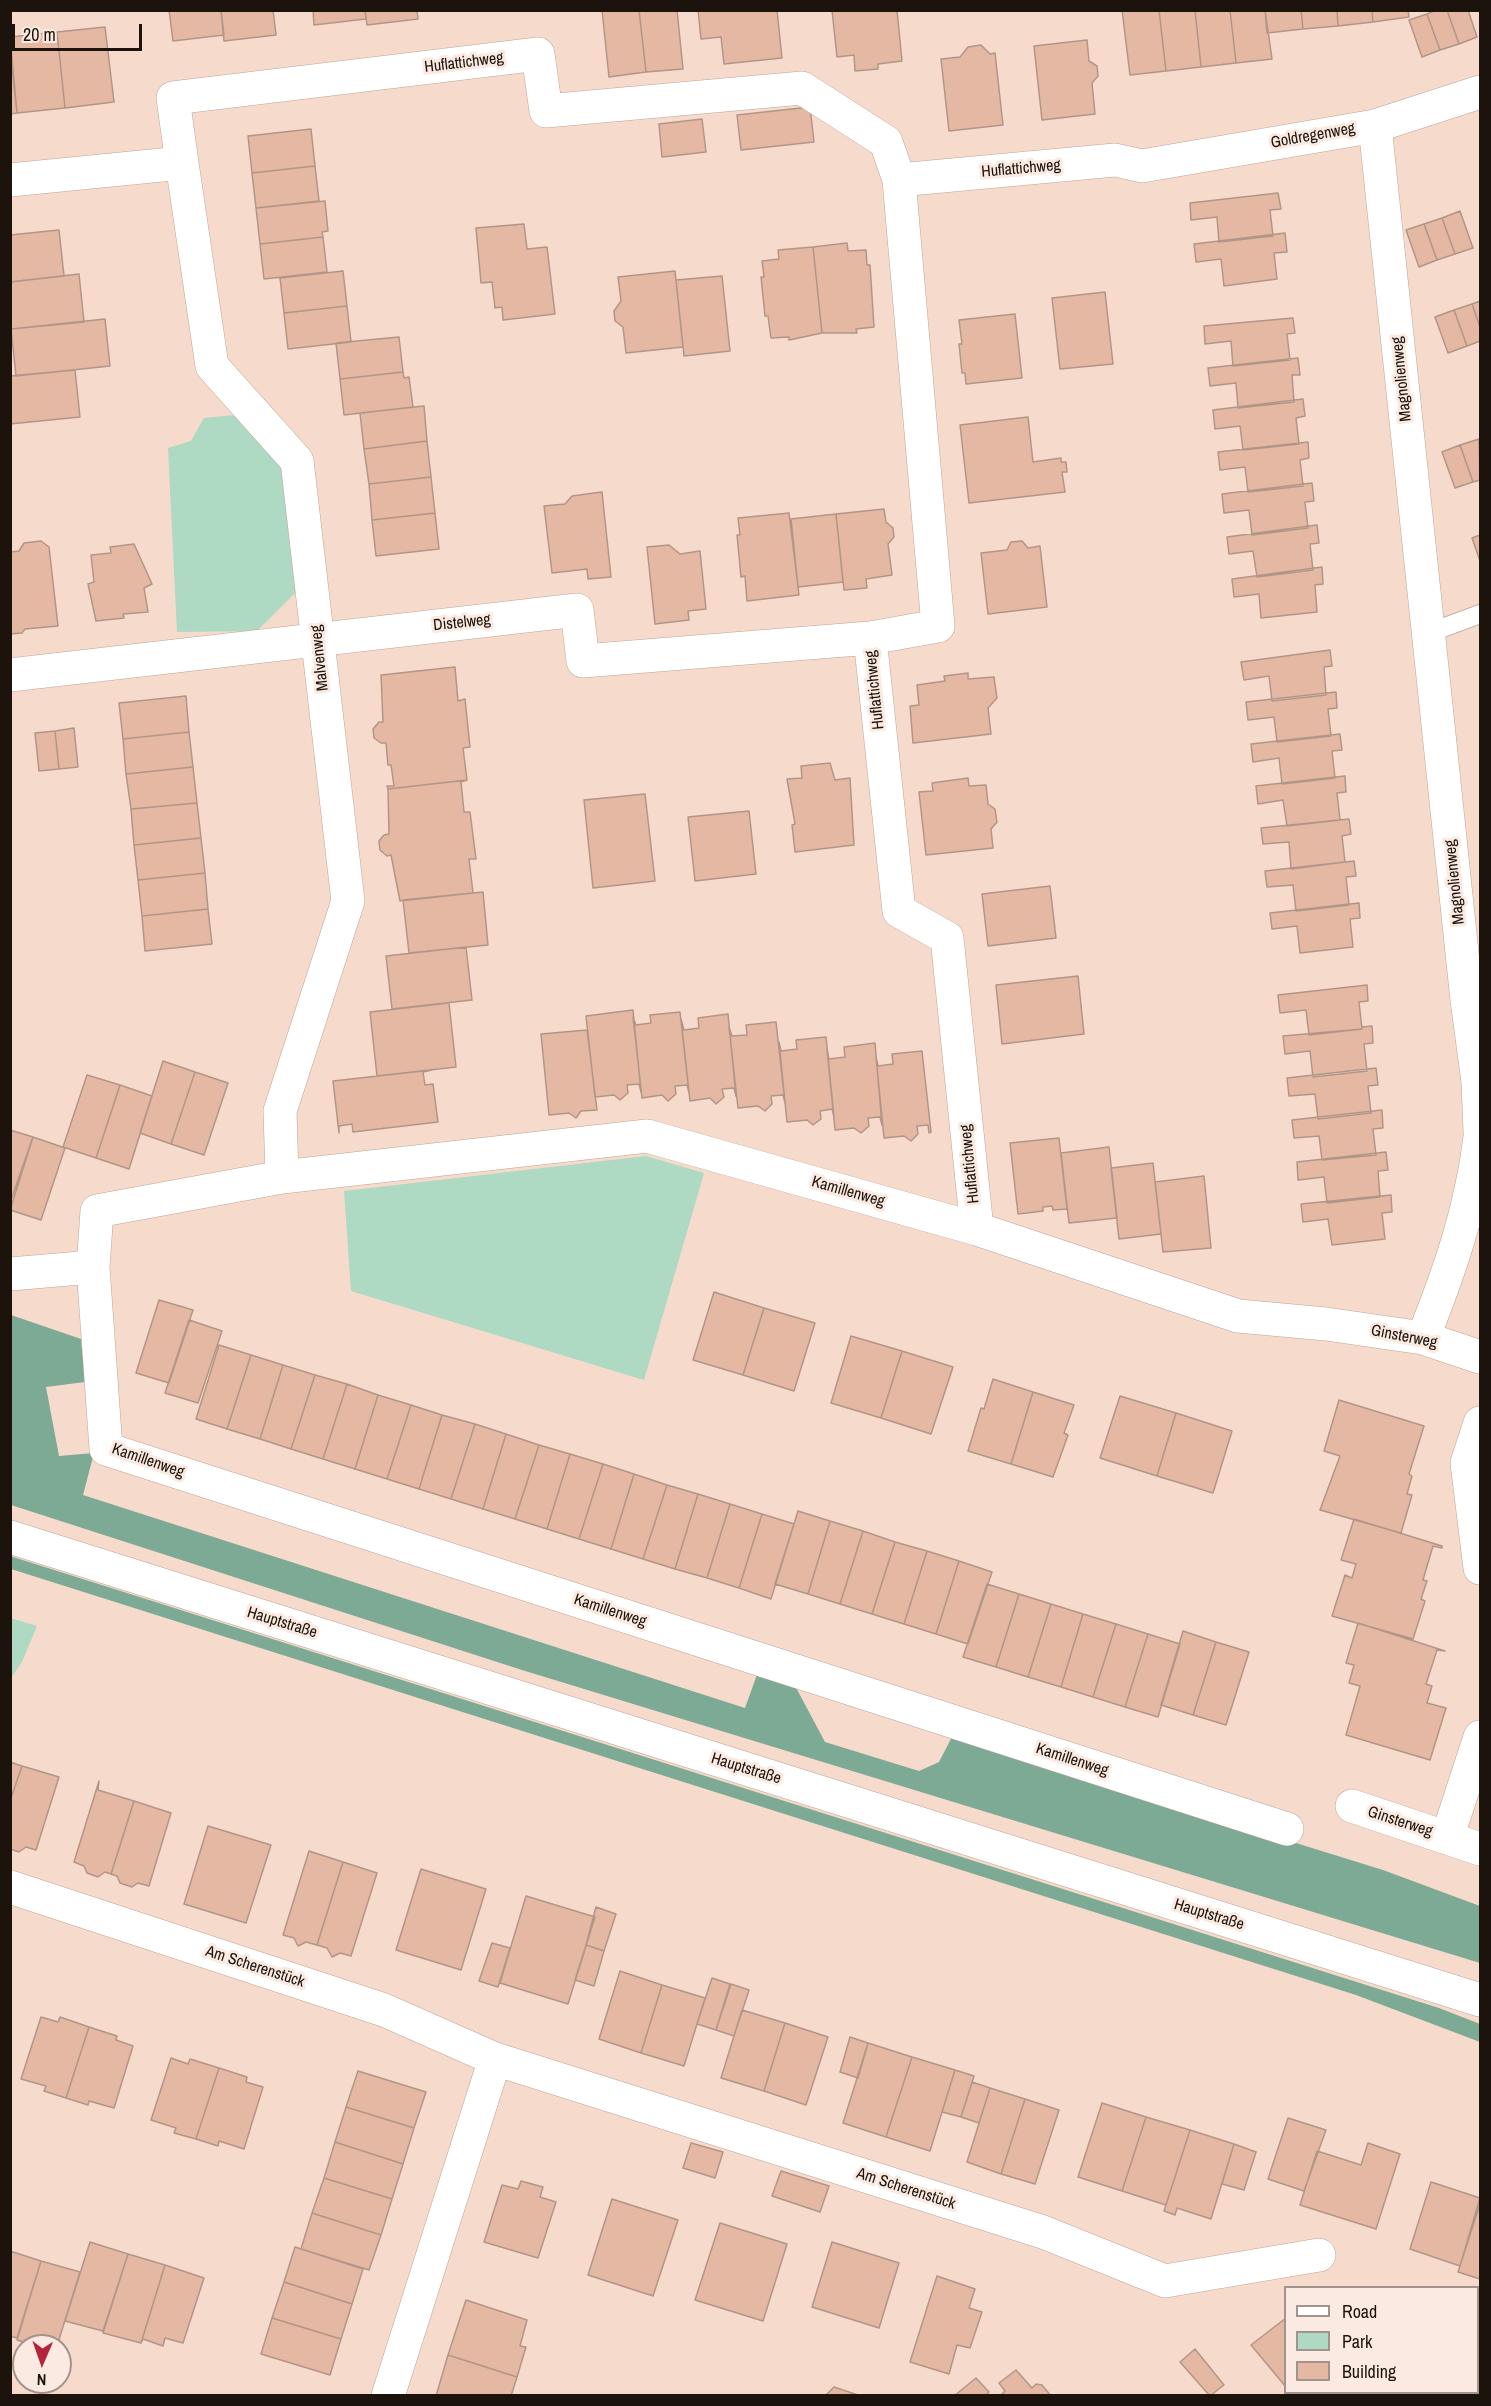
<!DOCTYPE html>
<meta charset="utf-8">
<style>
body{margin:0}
#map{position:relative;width:1491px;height:2406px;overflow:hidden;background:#f6dacb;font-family:"Archivo Narrow",sans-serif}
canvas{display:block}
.frame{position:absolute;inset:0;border:12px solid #1c130d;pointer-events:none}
.legend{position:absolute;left:1284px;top:2286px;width:195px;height:108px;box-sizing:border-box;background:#fbeae1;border:2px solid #a2948c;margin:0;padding:8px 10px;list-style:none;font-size:18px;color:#1c130d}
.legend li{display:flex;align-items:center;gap:12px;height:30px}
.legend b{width:30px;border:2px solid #a2948c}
.north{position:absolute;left:12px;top:2334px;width:60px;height:60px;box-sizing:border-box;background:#fbeae1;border:2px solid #a2948c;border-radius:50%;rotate:182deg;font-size:16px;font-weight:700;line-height:24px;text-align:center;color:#1c130d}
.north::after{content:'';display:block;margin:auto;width:21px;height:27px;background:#b5233b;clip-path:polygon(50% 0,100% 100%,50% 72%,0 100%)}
.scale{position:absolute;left:12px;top:24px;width:130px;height:27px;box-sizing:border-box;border:3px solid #1c130d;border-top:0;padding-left:8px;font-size:18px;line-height:21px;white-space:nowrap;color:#1c130d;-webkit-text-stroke:4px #fbeae1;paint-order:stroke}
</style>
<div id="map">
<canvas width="1491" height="2406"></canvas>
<div class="frame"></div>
<ul class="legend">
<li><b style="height:8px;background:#fff"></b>Road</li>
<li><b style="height:16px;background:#aed9c3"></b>Park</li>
<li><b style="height:16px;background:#e4b8a2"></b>Building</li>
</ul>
<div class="north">N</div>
<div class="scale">20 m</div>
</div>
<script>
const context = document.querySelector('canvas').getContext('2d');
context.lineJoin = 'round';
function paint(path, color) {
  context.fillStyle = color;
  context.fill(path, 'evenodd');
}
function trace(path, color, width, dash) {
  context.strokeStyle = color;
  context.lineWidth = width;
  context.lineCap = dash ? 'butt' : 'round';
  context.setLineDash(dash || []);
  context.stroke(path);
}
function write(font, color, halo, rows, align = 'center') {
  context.font = font + ' "Archivo Narrow",sans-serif';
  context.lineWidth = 6;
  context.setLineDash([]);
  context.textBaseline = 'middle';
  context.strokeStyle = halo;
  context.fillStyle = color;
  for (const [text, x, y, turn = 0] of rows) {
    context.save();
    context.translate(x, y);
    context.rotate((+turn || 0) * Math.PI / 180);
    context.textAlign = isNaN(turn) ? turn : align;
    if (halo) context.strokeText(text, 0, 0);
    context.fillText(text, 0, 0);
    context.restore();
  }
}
paint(new Path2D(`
 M235 415 284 469 296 592 257 631 177 632 168 448 191 441 204 418Z
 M646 1156 704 1173 644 1380 351 1291 344 1191Z
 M11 1618 37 1626 22 1662 11 1678Z`), '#aed9c3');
paint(new Path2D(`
 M11 1315 81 1339 85 1382 46 1387 59 1456 94 1453 83 1495 745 1708 759 1669 793 1682 825 1742 919 1771 939 1762 956 1729 1254 1830 1383 1870 1480 1906V1963L522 1670 11 1505Z
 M10 1556 1439 2008 1480 2024V2042L1356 1995 11 1569Z`), '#7daa94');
const building = new Path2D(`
 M169 10H221L224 35 173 41Z
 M221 10H273L276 35 224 41Z
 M313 10H365L366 19 314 25Z
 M365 10H417L418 19 367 25Z
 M602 10H639L646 72 609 77Z
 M639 10H677L683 69 646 72Z
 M698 10H777L782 58 724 64 721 37 701 39Z
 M832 10H897L902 61 878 64V69L855 71 854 55 837 57Z
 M1122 10H1159L1166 71 1130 75Z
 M1159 10H1195L1201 67 1166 71Z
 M1195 10H1230L1236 63 1201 67Z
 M1230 10H1265L1272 59 1236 63Z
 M1265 10H1301L1303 29 1267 33Z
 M1301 10H1337L1338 26 1303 29Z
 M1337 10H1372L1373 22 1338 26Z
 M1372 10H1408L1409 17 1373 22Z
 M1436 10H1447L1459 44 1440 50 1427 14Z
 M1447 10H1468L1477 37 1459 44Z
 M1427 14 1440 50 1422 57 1409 20Z
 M105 27 114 102 65 108 57 32Z
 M57 32 65 108 17 113 10 37Z
 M1087 40 1089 61 1097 66 1098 76 1092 83 1095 114 1042 120 1034 46Z
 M981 45 990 54 995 53 1003 125 949 131 941 59 960 57 968 47Z
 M10 50 17 113 10 114Z
 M810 107 814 142 741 150 737 115Z
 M702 119 706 152 662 157 659 124Z
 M311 129 315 166 252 173 248 136Z
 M315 166 319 201 256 208 252 173Z
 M1278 193 1281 209 1270 210 1273 236 1219 242 1217 217 1191 220 1190 203Z
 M325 201 328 231 322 232 323 237 260 244 256 208Z
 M1460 211 1473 248 1455 254 1442 218Z
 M1442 218 1455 254 1437 260 1424 224Z
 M524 224 527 249 547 247 555 314 503 320 502 307 495 308 492 282 481 283 476 228Z
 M1424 224 1437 260 1419 267 1406 230Z
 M59 230 64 276 10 282V235Z
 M1285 233 1287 252 1274 253 1277 279 1224 286 1221 259 1196 262 1194 244Z
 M323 237 327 272 264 279 260 244Z
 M847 243 848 251 866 250 867 265H870L874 327 856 329 857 333H822L813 247Z
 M813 247 822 333 789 340V337L771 338 768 316H765L761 277H764L762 261 779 259 778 250Z
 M343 271 347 306 284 313 280 278Z
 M675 271 683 347 626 353 623 327 615 321 614 311 621 301 618 277Z
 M79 274 84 322 11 329 10 282Z
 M722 276 730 351 684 356 676 280Z
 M1105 292 1113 364 1060 369 1052 298Z
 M1480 301V327L1472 304Z
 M1472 304 1480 327V341L1467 346 1454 310Z
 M347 306 351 342 288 349 284 313Z
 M1454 310 1467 346 1448 353 1435 317Z
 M1015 314 1022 378 966 384 965 373H962L959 344H962L959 320Z
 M1293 318 1295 333 1287 334 1290 360 1233 366 1231 341 1205 344 1204 326Z
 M105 319 110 366 16 376 11 329Z
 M399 337 403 372 340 379 336 343Z
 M1298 358 1300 375H1292L1294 402 1238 408 1236 383 1210 386 1208 368Z
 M75 370 80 417 10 424V376Z
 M403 372 404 378 409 377 413 407 344 415 340 379Z
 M1303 399 1305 416 1296 418 1299 444 1243 450 1240 426 1215 429 1213 410Z
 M424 406 427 441 364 449 360 413Z
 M1028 417 1033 462 1061 458V462H1066L1067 472H1062L1065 492 969 503 960 425Z
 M1479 439 1480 480 1473 482 1460 445Z
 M427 441 431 477 369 484 364 449Z
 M1308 442 1309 458 1300 460 1303 486 1248 492 1245 467 1220 470 1218 452Z
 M1460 445 1473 482 1455 488 1442 452Z
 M431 477 435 513 372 520 369 484Z
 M1312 483 1314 501 1305 502 1308 528 1252 535 1249 510 1224 513 1222 494Z
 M602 492 611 577 588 579 587 569 552 573 544 506 565 504 572 496Z
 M884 509 886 522 893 528 894 537 888 544 892 575 866 579 867 588 844 590 836 514Z
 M435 513 439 549 376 556 372 520Z
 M789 513 799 595 747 601 745 576 741 577 737 535H740L738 518Z
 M836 514 843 582 798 587 791 519Z
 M1317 525 1319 543 1310 544 1313 570 1257 577 1253 551 1229 554 1227 537Z
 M1480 535V561L1472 538Z
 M41 541 49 547 58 626 25 629 22 633 10 634V552L19 551 24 543Z
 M1022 541 1028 548 1040 546 1047 607 988 614 981 553 1007 550 1011 542Z
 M134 544 152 584 144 588 148 612 123 614 124 618 96 621 88 584 94 582 91 555 111 553 110 547Z
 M669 545 680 554 700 551 706 609 688 611 689 620 655 624 647 547Z
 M1322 567 1323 584 1315 585 1317 612 1261 618 1259 594 1234 597 1232 579Z
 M1330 650 1332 666 1324 667 1326 695 1272 701 1269 676 1244 680 1241 662Z
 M455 667 458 701 465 699 470 747 463 748 467 780 388 789 387 786H394L391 765H388L386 743H381L374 738 373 729 379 722H383L381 675Z
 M968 673V679L994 677 997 698 988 708 991 734 913 743 910 706 919 705 917 685 945 681 944 676Z
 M1336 692 1337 708 1328 709 1331 736 1277 742 1274 717 1248 720 1246 702Z
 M186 696 189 732 123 739 119 703Z
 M74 728 78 767 59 769 55 731Z
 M55 731 59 769 39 771 35 733Z
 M189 732 193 767 126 774 123 739Z
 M1340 734 1342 750 1332 751 1335 778 1282 784 1279 758 1253 762 1251 744Z
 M830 763 835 780 850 778 854 845 795 852 792 825 795 824 787 779 802 778 801 766Z
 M193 767 197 803 131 809 126 774Z
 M1345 776 1346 792 1337 793 1340 820 1287 826 1283 800 1258 804 1256 786Z
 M968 778 969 786 986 785 988 804 995 809 997 822 991 829 993 848 926 855 919 792 933 791 932 783Z
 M467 780 461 782 464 812H470L476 859H469L473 893 400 901 391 855 387 856 380 850 379 841 384 835 389 834 388 789Z
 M645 794 655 881 593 888 584 800Z
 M197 803 201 838 134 845 131 809Z
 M749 811 756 874 695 881 688 817Z
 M1349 819 1351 834 1342 836 1345 862 1291 869 1289 842 1263 844 1261 828Z
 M201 838 205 873 138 880 134 845Z
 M1354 861 1356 876 1346 877 1349 905 1296 911 1293 885 1267 887 1265 871Z
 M205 873 208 909 142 916 138 880Z
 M1050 886 1056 938 988 946 982 894Z
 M483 892 488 945 409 953 403 900Z
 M1359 903 1360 918 1350 919 1353 947 1300 953 1297 926 1272 929 1270 913Z
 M208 909 212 944 145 951 142 916Z
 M466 947 472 1000 392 1009 386 956Z
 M1078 976 1084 1034 1002 1044 996 985Z
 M1367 985 1368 1001 1359 1002 1362 1029 1309 1035 1306 1010 1280 1013 1278 995Z
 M449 1003 456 1067 377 1076 370 1012Z
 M633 1010 641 1092 639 1084 627 1085 628 1093 620 1100 614 1095 595 1097 586 1016Z
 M680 1012 689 1093 687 1085 675 1086 676 1094 668 1101 662 1095 642 1098 633 1017 636 1025 651 1023 650 1015Z
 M728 1014 736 1096 734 1088 722 1089 724 1097 716 1104 710 1098 690 1101 681 1019 684 1030 699 1028 698 1018Z
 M776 1022 785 1103 783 1095 771 1096 772 1104 765 1111 758 1106 738 1108 729 1027 732 1036 747 1035 746 1025Z
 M1372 1026 1373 1043 1364 1044 1367 1071 1313 1077 1310 1051 1285 1054 1283 1036 1362 1029V1027Z
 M587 1030 597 1110 581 1111 576 1118 569 1113 549 1115 541 1034Z
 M826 1037 834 1117 832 1109 820 1111 821 1119 813 1125 807 1120 787 1122 779 1042 781 1051 797 1049 796 1040Z
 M875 1043 882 1125 880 1117 868 1118 869 1126 861 1133 854 1128 835 1130 827 1049 829 1059 845 1057 844 1047Z
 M922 1051 931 1132 929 1133 928 1125 917 1126 918 1134 911 1141 904 1136 884 1138 876 1057 878 1066 893 1064 892 1054Z
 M163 1061 195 1072 171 1144 140 1133Z
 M1376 1068 1378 1085 1368 1086 1371 1113 1318 1119 1315 1094 1289 1096 1287 1078Z
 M432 1070 423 1072 425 1085 433 1084 438 1122 353 1132 352 1124 339 1126V1133L333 1081Z
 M195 1072 228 1083 204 1155 171 1144Z
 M87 1075 120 1085 96 1158 63 1147Z
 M120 1085 152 1096 129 1169 96 1158Z
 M1382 1110 1383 1128 1373 1129 1376 1155 1322 1160 1319 1136 1294 1138 1292 1120Z
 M10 1130 33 1137 10 1203Z
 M33 1137 65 1148 41 1220 10 1210Z
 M1059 1138 1067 1209 1053 1210 1052 1206 1043 1207V1211L1018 1214 1010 1143Z
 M1109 1147 1117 1218 1069 1223 1061 1153Z
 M1386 1152 1388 1170 1378 1171 1380 1197 1327 1203 1324 1177 1298 1180 1297 1162Z
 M1153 1163 1161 1234 1119 1239 1111 1168Z
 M1204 1176 1211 1248 1163 1252 1155 1182Z
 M1391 1195 1392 1212 1382 1213 1385 1239 1332 1245 1328 1219 1303 1222 1301 1204Z
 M714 1292 764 1308 743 1375 693 1360Z
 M159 1300 193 1310 169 1383 136 1373Z
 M764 1308 815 1323 794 1391 743 1375Z
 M189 1320 222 1331 198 1403 165 1393Z
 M851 1336 902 1351 881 1418 831 1403Z
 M219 1345 251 1355 227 1429 196 1419Z
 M902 1351 953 1367 931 1434 881 1418Z
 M251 1355 283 1365 260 1439 227 1429Z
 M283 1365 315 1375 291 1449 260 1439Z
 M315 1375 347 1384 323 1459 291 1449Z
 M993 1379 1033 1392 1011 1464 968 1451 981 1408 984 1409Z
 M347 1384 378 1395 355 1469 323 1459Z
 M1033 1392 1074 1405 1064 1433 1068 1435 1053 1477 1011 1464Z
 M378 1395 411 1405 387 1479 355 1469Z
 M1120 1396 1176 1413 1157 1476 1100 1458Z
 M1339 1400 1424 1426 1409 1474 1412 1476 1407 1494 1412 1495 1401 1533 1320 1510 1340 1456 1324 1451Z
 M411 1405 442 1415 419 1489 387 1479Z
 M1176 1413 1232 1431 1213 1493 1157 1476Z
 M442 1415 475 1424 451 1499 419 1489Z
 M475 1424 506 1434 483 1509 451 1499Z
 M506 1434 539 1445 515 1519 483 1509Z
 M539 1445 570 1454 547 1529 515 1519Z
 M570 1454 603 1464 579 1539 547 1529Z
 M603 1464 634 1474 611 1549 579 1539Z
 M634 1474 667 1485 643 1559 611 1549Z
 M667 1485 698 1494 675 1569 643 1559Z
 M698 1494 730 1504 707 1578 675 1569Z
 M730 1504 762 1514 739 1588 707 1578Z
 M798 1511 830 1521 808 1594 775 1584Z
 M762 1514 794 1524 771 1599 739 1588Z
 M1354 1519 1442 1546V1548L1433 1546 1423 1580 1427 1581 1421 1599 1425 1601 1413 1639 1332 1616 1345 1575 1352 1578 1356 1564 1341 1560Z
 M830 1521 863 1531 840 1604 808 1594Z
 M863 1531 895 1542 872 1614 840 1604Z
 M895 1542 927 1551 904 1624 872 1614Z
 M927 1551 959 1561 936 1634 904 1624Z
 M959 1561 992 1572 968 1644 936 1634Z
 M987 1584 1019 1594 996 1667 963 1657Z
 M1019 1594 1051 1604 1028 1677 996 1667Z
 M1051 1604 1083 1614 1061 1687 1028 1677Z
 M1083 1614 1116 1624 1093 1697 1061 1687Z
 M1358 1623 1445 1651 1437 1650 1426 1684 1432 1686 1427 1703 1446 1708 1430 1760 1346 1735 1360 1686 1349 1683 1354 1665 1346 1663Z
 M1116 1624 1148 1634 1125 1707 1093 1697Z
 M1183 1631 1216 1642 1193 1715 1161 1705Z
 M1148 1634 1180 1644 1158 1717 1125 1707Z
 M1216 1642 1249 1652 1226 1725 1193 1715Z
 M10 1762 22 1766 10 1801Z
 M22 1766 59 1777 36 1850 26 1847 19 1852 10 1849V1801Z
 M99 1781 98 1790 134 1801 111 1874 105 1872 98 1877 87 1873 84 1866 74 1862Z
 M134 1801 171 1813 149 1886 138 1883 132 1887 120 1883 117 1876 111 1874Z
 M208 1826 271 1845 246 1923 184 1904Z
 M309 1851 343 1862 317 1945 306 1942 298 1946 294 1938 283 1935Z
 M343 1862 377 1873 351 1956 340 1953 332 1957 327 1948 317 1945Z
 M421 1869 486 1889 461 1970 396 1950Z
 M526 1896 595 1917 568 2004 500 1983Z
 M596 1907 616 1914 604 1951 586 1945Z
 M492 1943 510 1948 498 1987 479 1981Z
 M586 1945 604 1951 594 1986 575 1980Z
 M620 1971 662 1985 641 2053 599 2039Z
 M712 1978 730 1984 716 2030 697 2024Z
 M731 1984 749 1990 734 2036 716 2030Z
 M662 1985 705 1998 684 2066 641 2053Z
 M742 2010 785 2023 764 2091 721 2078Z
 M41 2017 58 2022 60 2017 89 2027 66 2098 44 2091 46 2086 21 2079Z
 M785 2023 828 2037 806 2105 764 2091Z
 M89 2027 117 2036 116 2040 133 2046 114 2108 89 2101 88 2105 66 2098Z
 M850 2037 868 2043 858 2078 840 2072Z
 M868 2043 912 2057 886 2137 843 2123Z
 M912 2057 955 2070 930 2151 886 2137Z
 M171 2058 188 2064 190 2059 219 2068 196 2139 174 2133 176 2128 151 2120Z
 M219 2068 247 2077 246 2082 263 2087 244 2149 219 2141 218 2146 196 2139Z
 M955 2070 974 2076 961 2117 942 2112Z
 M358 2071 426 2092 414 2128 346 2107Z
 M972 2082 990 2088 979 2123 961 2117Z
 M990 2088 1025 2099 1001 2174 967 2162Z
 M1025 2099 1059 2110 1035 2184 1001 2174Z
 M1102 2103 1146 2117 1122 2191 1078 2177Z
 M346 2107 414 2128 403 2164 335 2142Z
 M1146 2117 1190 2130 1166 2205 1122 2191Z
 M1288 2118 1326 2130 1304 2191 1268 2179Z
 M1190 2130 1234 2144 1211 2219 1177 2208 1175 2215 1164 2211Z
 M335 2142 403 2164 392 2199 324 2178Z
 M691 2143 723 2152 715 2178 683 2168Z
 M1368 2143 1400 2154 1376 2229 1300 2205 1317 2151 1361 2165Z
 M1234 2144 1256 2152 1244 2190 1222 2184Z
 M781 2171 829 2186 820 2212 772 2196Z
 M324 2178 392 2199 381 2235 312 2213Z
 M521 2181 543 2187 540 2197 556 2202 538 2258 484 2242 502 2185 518 2189Z
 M1431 2182 1480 2198 1460 2266 1410 2249Z
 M612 2199 678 2220 653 2296 588 2275Z
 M1480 2204V2279L1458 2272Z
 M312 2213 381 2235 369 2270 301 2249Z
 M720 2223 787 2244 763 2321 695 2300Z
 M90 2242 128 2254 103 2331 65 2321Z
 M832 2242 899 2263 879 2328 812 2307Z
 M295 2247 363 2269 352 2304 284 2282Z
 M10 2251 41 2261 17 2338 10 2336Z
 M128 2254 165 2265 141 2343 103 2333Z
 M41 2261 80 2272 57 2346H37L17 2340Z
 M165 2265 204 2278 183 2343 165 2338 163 2346 143 2339 141 2343Z
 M937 2276 975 2289 969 2308 982 2312 970 2348 957 2345 949 2374 910 2362Z
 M284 2282 352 2304 341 2339 272 2318Z
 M466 2300 527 2320 520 2346 526 2347 517 2377 448 2355Z
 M272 2318 341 2339 330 2375 261 2354Z
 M1286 2318V2387L1251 2345Z
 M1195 2349 1224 2385 1210 2396 1180 2362Z
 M448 2355 517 2377 511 2396H436Z
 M1016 2370 1032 2388 1036 2384 1042 2385 1051 2396H1000L1005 2391 999 2383Z
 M976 2378 989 2392 985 2396H954Z
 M834 2387 861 2396H825Z
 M1328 2392H1360L1356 2396H1325Z`);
paint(building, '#e4b8a2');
trace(building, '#b19688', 1.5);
const service = new Path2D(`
 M1429 633 1480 614`);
const minor = new Path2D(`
 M1375 126 1467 1000 1478 1082 1480 1132
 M182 163 212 366 297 461 348 901 280 1111 282 1177
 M10 180 182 163 173 98 538 54 546 111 802 88 886 142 899 180 938 626 870 638 899 911 947 938 977 1229
 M899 180 1115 160 1142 166 1375 126 1480 92
 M10 675 577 610 583 661 870 638
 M93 1267 97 1211 282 1177 647 1136 977 1229 1238 1316 1326 1324 1423 1338 1480 1357
 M10 1274 93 1267 106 1449 1287 1829
 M1423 1338C1450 1270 1471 1210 1480 1137
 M1480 1423 1467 1463 1480 1568
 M1352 1806 1480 1849
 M1447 1838 1480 1737
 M10 1887 384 2010 495 2059 1043 2232 1165 2281 1319 2255
 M388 2396 495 2059`);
const secondary = new Path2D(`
 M10 1537 1480 2000`);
trace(service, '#bfa496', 20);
trace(minor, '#bfa496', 34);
trace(secondary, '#bfa496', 34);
trace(service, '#fff', 18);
trace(minor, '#fff', 33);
trace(secondary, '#fff', 33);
write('16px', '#1c130d', '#fbeae1', [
 ["Huflattichweg",464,63,-7],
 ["Goldregenweg",1313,136,-10],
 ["Huflattichweg",1021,169,-5],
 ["Magnolienweg",1402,379,-96],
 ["Distelweg",462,623,-6],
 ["Malvenweg",320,658,-96],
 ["Huflattichweg",875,690,-96],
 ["Magnolienweg",1455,882,-96],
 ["Huflattichweg",970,1164,-96],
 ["Kamillenweg",848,1192,16],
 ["Ginsterweg",1404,1337,11],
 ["Kamillenweg",148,1461,19],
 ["Kamillenweg",610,1611,18],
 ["Hauptstraße",282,1623,17],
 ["Kamillenweg",1072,1760,18],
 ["Hauptstraße",746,1769,17],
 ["Ginsterweg",1400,1822,18],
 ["Hauptstraße",1209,1915,17],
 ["Am Scherenstück",255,1967,18],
 ["Am Scherenstück",906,2189,18]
]);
</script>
